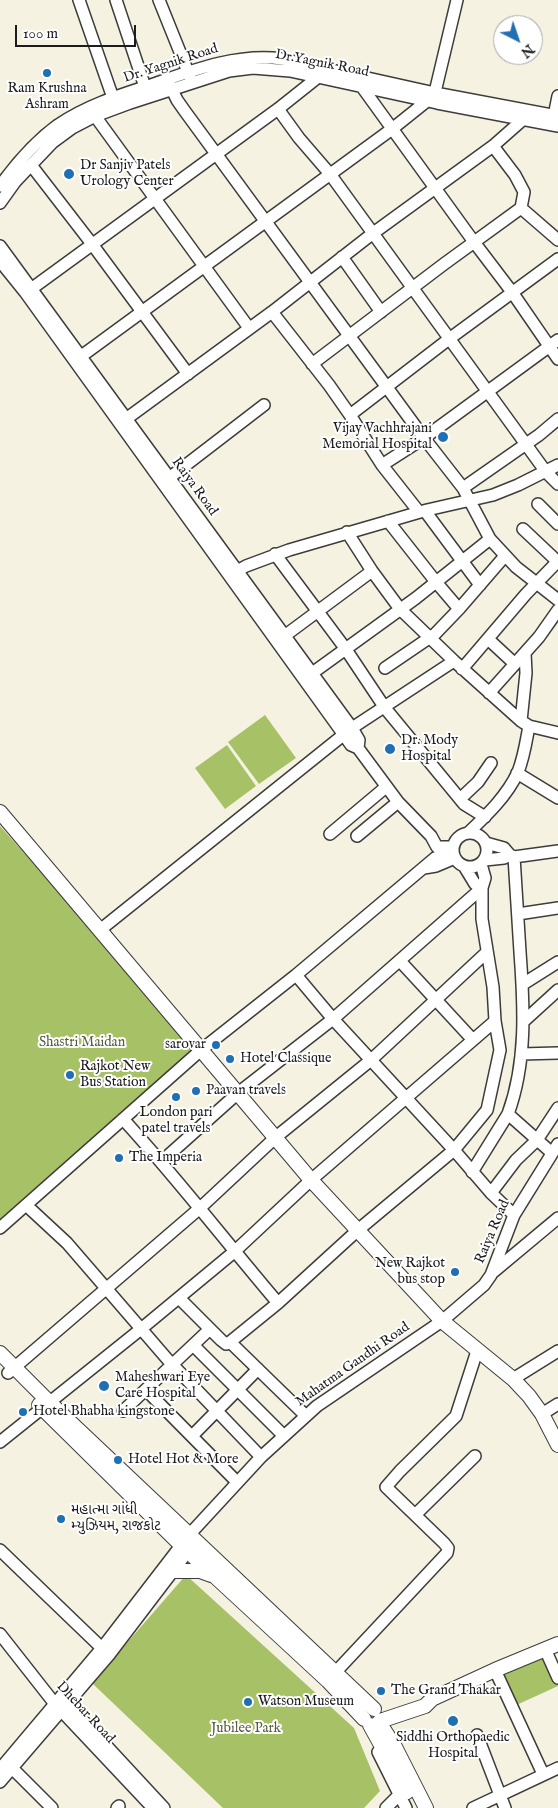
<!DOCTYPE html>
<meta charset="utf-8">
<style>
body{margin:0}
#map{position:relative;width:558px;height:1808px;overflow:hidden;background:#f5f2e2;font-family:"IM FELL English",serif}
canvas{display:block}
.north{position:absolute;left:493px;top:15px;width:50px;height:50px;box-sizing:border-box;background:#fff;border:1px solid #a4a4a4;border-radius:50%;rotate:139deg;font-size:14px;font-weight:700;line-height:20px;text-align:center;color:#1c1c1c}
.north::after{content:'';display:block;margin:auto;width:18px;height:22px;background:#1f6fb2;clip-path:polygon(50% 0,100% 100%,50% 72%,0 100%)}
.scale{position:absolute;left:15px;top:25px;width:121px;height:22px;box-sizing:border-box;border:2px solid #1c1c1c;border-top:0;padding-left:6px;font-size:15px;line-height:18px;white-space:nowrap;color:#1c1c1c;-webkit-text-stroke:4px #fff;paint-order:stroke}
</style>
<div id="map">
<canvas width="558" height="1808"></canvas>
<div class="north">N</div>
<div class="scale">100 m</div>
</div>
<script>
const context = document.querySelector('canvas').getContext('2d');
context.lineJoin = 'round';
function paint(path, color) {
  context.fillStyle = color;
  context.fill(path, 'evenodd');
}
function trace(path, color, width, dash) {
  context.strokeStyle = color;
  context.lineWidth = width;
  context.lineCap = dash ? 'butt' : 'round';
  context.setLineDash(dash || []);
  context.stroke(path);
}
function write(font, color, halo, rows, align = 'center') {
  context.font = font + ' "IM FELL English","Noto Sans Gujarati",serif';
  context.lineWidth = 4;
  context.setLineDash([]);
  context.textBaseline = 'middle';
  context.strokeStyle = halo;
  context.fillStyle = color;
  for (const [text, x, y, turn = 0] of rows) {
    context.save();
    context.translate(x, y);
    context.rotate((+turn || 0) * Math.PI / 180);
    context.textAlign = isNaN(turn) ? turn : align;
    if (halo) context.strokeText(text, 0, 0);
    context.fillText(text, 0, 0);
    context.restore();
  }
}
paint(new Path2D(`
 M265 715 296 758 259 784 228 742Z
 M227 745 256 786 225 809 195 768Z
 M0 826 99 937 192 1035 202 1040 205 1046 0 1226Z
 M186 1575 354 1728 380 1791 364 1808H223L92 1683Z
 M545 1649 558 1681V1686L512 1707 495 1670Z`), '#a7c166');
const minor = new Path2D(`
 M79 0 113 98
 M116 0 145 87
 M159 0 190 77
 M167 79 177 100 184 110 424 438 463 488 490 539 516 567 558 600
 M362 87 474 242 512 292 558 359
 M278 109 299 138 330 174 546 472 558 484
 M95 116 249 328
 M553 121 558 96
 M493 146 515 175 524 192 521 208 558 240
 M31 165 92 244 188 374
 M0 186C16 164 36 141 58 125 86 106 117 96 148 86 191 71 236 53 282 59L435 93 558 116
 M0 203 15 182 31 165 53 142 72 128 95 116 130 103 229 71 253 68 290 71 437 103 558 126
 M0 246 352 728 359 740 358 748
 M342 257 381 312
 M0 261 25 292 344 735 351 745 358 748 398 802 431 836 437 847H453
 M27 292 278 109 317 78
 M272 312 329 385 350 415 382 465 419 512
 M76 360 392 129 432 97 436 88 457 0
 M312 364 444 264 521 208
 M350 415 449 339 558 259
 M126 419 272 312 372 234 493 146 527 116
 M382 465 424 438 558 340
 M169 478 264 405
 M463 488 539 435 558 419
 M538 504 558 524
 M425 511 480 585
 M388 521 436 582 459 609
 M523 529 558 562
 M347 532 372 571 400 609 454 661 521 721 529 726 558 733
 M275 554 345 648 385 708 464 804 485 817
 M232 574 246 566 289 550 427 510 493 495 518 485 558 465
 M488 639 515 664
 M279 640 372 571
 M385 668 435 634 459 609 504 557
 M462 669 526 594 558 561
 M311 674 416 598 490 539
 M489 693 539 637 558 610
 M521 721 526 673 525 653
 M517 773 558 798
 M460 799 478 782 491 763
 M453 850a17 17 0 1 1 34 0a17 17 0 1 1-34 0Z
 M468 833C487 815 507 796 518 772 524 757 526 742 529 726
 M330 834 386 787
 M357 836 398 802
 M486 843 504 848 510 855
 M485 860 504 858 510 855 514 857 558 851
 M464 866 475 884 482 888
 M424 868 436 866 455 858
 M518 914 558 908
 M100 930 352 728 454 661
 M400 961 473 1040
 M296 975 333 1019 454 1150 491 1193 514 1215
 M523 984 558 962
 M524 1021 558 990
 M521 1054 558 1053
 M508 1114 552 1153
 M123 1119C177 1178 226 1242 278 1303
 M162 1161 238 1093 333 1019 482 888
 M472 1172 508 1114C527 1062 524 1006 520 952 518 920 516 889 514 857
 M491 1193 516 1160 537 1140 558 1108
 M26 1205 67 1243 168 1360 261 1457
 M0 1228 201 1050 296 975 435 858 453 850
 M492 1273 558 1218
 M179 1298 221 1340 226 1344 230 1342 306 1416
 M230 1342 278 1303 358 1230 454 1150 487 1110 500 1050 495 1021 493 987 482 919V888L485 878 481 864
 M193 1345 284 1436
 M8 1373 200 1208 276 1137 371 1060 487 952
 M513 1379 558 1351
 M146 1390 237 1482
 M123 1411 210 1329
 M542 1414 558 1404
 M192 1436 258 1369
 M0 1442 141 1329 234 1252 311 1180 495 1021
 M415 1515 475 1456
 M0 1550 107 1653
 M0 1634 55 1704 153 1808
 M545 1649 558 1678
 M495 1670 543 1774
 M331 1677 447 1553 448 1548 444 1543 386 1487 400 1471 456 1416 477 1351
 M64 1700 164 1808
 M477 1735 505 1808
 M378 1752 406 1808
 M12 1768 52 1808
 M0 1769 102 1648 189 1535 261 1457 317 1406 442 1321 484 1285 491 1275 514 1215 558 1144
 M0 1782 109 1655 192 1546
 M117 1808 119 1806
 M386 1808 399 1795
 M473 1808 558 1768`);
const major = new Path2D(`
 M0 812 311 1180 442 1321 513 1379 529 1396 542 1414 558 1445
 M0 1353 49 1402 374 1709
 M39 1405 181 1545 328 1681 364 1719
 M174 1571H200L211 1575
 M380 1721 425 1706 432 1699 495 1670 558 1644
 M379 1722 395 1747 426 1808
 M370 1725 407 1792`);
trace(minor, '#3d3c3a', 14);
trace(major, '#3d3c3a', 16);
trace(minor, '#fff', 11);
trace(major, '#fff', 14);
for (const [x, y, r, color] of [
 [47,73,5,"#1f6fb2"],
 [69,174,6,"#1f6fb2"],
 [443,437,6,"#1f6fb2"],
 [390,749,6,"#1f6fb2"],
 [216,1045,5,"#1f6fb2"],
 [230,1059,5,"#1f6fb2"],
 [70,1075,5,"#1f6fb2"],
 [196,1091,5,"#1f6fb2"],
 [176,1097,5,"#1f6fb2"],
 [119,1158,5,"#1f6fb2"],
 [455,1272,5,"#1f6fb2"],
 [104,1386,6,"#1f6fb2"],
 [23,1412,5,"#1f6fb2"],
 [118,1460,5,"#1f6fb2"],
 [61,1519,5,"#1f6fb2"],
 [381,1691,5,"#1f6fb2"],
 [248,1702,5,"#1f6fb2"],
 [453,1721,6,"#1f6fb2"]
]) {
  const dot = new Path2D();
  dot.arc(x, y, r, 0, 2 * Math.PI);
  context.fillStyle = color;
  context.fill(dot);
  trace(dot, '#fff', 2);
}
write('14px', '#1c1c1c', '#fff', [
 ["Dr. Yagnik Road",171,64,-18],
 ["Dr.Yagnik Road",322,64,11],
 ["Raiya Road",194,487,54],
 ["Raiya Road",493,1232,-67],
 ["Mahatma Gandhi Road",353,1365,-35],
 ["Dhebar Road",85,1713,47]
]);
write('14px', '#1c1c1c', '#fff', [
 ["Ram Krushna",47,89,"center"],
 ["Ashram",47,105,"center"],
 ["Dr Sanjiv Patels",80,166],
 ["Urology Center",80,182],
 ["Vijay Vachhrajani",432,429,"right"],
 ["Memorial Hospital",432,445,"right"],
 ["Dr. Mody",401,741],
 ["Hospital",401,757],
 ["sarovar",206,1045,"right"],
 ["Hotel Classique",240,1059],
 ["Rajkot New",80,1067],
 ["Bus Station",80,1083],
 ["Paavan travels",206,1091],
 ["London pari",176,1113,"center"],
 ["patel travels",176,1129,"center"],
 ["The Imperia",129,1158],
 ["New Rajkot",445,1264,"right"],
 ["bus stop",445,1280,"right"],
 ["Maheshwari Eye",115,1378],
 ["Care Hospital",115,1394],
 ["Hotel Bhabha kingstone",33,1412],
 ["Hotel Hot & More",128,1460],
 ["મહાત્મા ગાંધી",71,1511],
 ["મ્યુઝિયમ, રાજકોટ",71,1527],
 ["The Grand Thakar",391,1691],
 ["Watson Museum",258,1702],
 ["Siddhi Orthopaedic",453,1738,"center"],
 ["Hospital",453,1754,"center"]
], 'left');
write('14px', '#545e3a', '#fff', [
 ["Shastri Maidan",82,1043],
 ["Jubilee Park",246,1729]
]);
</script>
